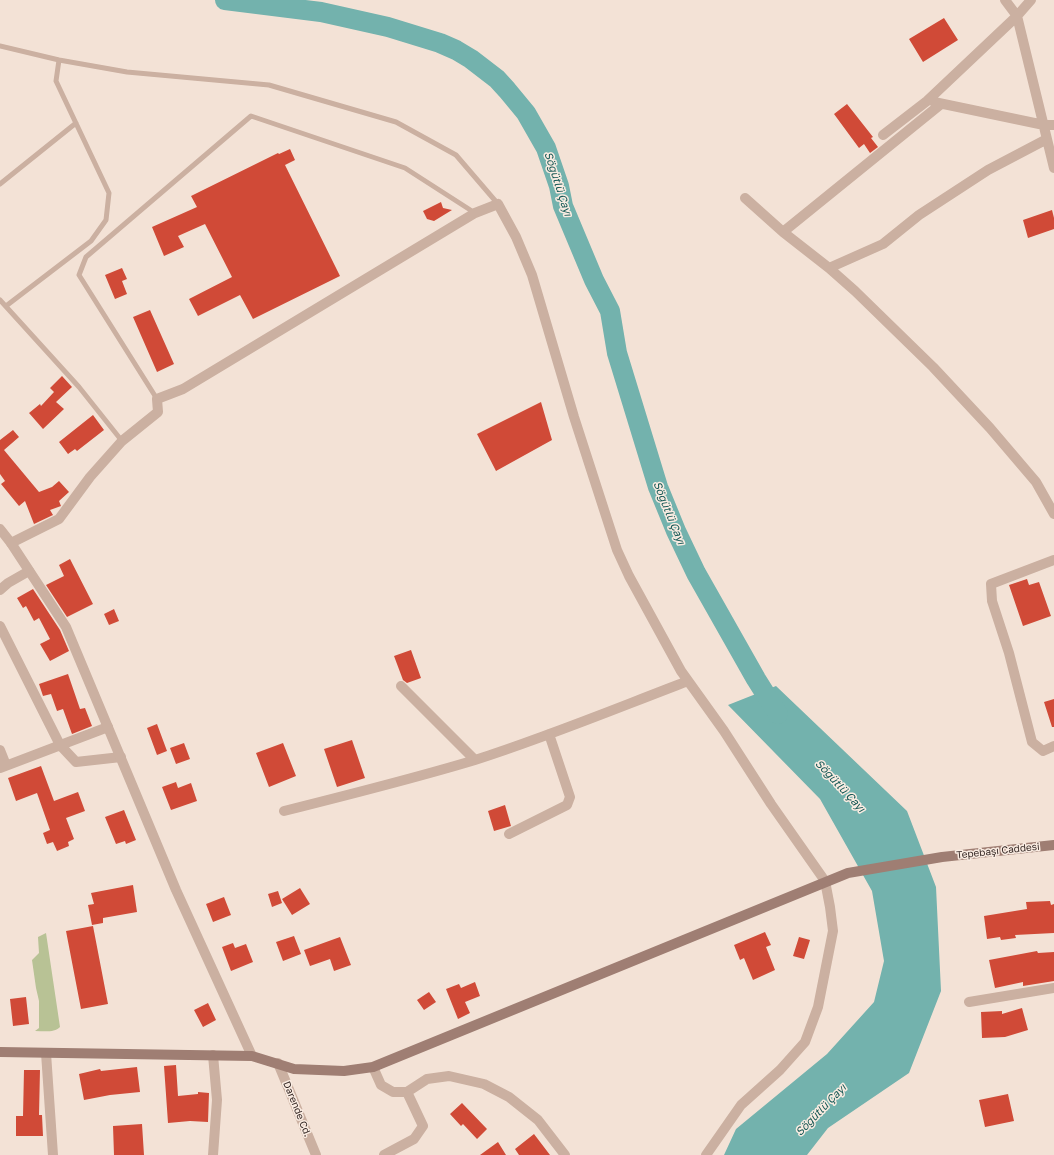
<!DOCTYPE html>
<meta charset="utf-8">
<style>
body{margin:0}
canvas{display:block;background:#f3e2d6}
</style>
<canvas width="1054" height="1155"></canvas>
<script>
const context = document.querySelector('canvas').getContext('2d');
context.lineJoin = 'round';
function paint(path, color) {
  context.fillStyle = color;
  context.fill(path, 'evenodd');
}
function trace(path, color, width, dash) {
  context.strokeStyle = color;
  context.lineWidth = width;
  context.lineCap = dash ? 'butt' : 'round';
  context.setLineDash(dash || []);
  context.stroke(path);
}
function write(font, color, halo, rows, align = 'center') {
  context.font = font + ' "Golos Text",sans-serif';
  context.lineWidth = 3;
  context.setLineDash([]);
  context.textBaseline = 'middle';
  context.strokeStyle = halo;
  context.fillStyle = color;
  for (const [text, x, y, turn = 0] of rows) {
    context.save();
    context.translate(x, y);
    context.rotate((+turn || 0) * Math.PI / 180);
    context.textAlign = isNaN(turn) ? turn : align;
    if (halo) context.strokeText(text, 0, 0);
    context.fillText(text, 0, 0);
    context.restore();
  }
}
paint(new Path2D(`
 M46 933 60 1027C54 1033 44 1031 35 1031L39 1028V1001L36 988 32 960 39 953 38 937Z`), '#b8c295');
paint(new Path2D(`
 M776 686 907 811 936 887 941 991 909 1073 828 1128 807 1155H724L736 1129 827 1054 874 1002 884 961 872 891 820 799 728 705Z`), '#73b2ad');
trace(new Path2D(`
 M225 0 321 12 388 27 440 43 456 50 471 59 497 79 507 90 526 113 546 148 559 186 563 206 594 280 610 311 617 353 621 366 658 487 676 531 696 573 756 679 778 714`), '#73b2ad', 20);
paint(new Path2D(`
 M944 18 958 40 923 62 909 39Z
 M847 104 873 137 871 138 878 147 870 153 864 144 859 148 834 114Z
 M290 149 295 160 285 165 340 276 253 319 240 295 198 316 189 299 232 277 205 224 178 236 184 247 164 256 152 227 197 207 191 196 278 153 279 154Z
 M441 202 443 208 452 210 434 221 427 219 423 211Z
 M1052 210 1054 218V229L1028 238 1023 220Z
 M122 268 127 279 122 281 127 294 115 299 105 275Z
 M150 310 174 364 157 372 133 317Z
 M62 376 72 387 56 402 64 409 43 429 29 413 40 404 41 406 54 392 50 388Z
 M541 402 552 440 496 471 477 434Z
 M93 415 104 430 77 451 75 449 68 454 59 442Z
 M13 430 19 437 4 450 39 492 52 487 59 481 69 492 59 501 61 506 50 510 53 515 34 524 25 501 19 506 1 484 5 481 0 474V440Z
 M70 559 93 604 67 617 46 585 64 576 59 565Z
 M1027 579 1029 585 1039 582 1051 616 1023 626 1009 585Z
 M33 589 60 630 69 651 50 661 40 644 50 639 39 618 34 621 26 606 23 608 17 598Z
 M114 609 119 621 109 625 104 614Z
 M411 650 421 678 407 683 403 680 394 656Z
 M68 674 80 709 85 708 92 726 72 734 63 709 57 711 51 694 43 696 39 684Z
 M1054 699V727H1052L1044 702Z
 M157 724 167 751 157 755 147 728Z
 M352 740 365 778 337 787 324 749Z
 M184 743 190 759 176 764 170 748Z
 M283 743 296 776 269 787 256 753Z
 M41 766 54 801 78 792 85 811 66 818 74 839 68 842 69 846 57 851 53 842 47 844 43 833 50 830 37 793 16 801 8 778Z
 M176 782 178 788 191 783 197 801 171 810 162 787Z
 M505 805 511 826 494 831 488 811Z
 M124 810 136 840 126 844 125 841 116 844 105 817Z
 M133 885 137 912 103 918V923L92 925 88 905 94 904 91 893Z
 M300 888 310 904 292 915 282 899Z
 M278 891 282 903 272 907 268 894Z
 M224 897 231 915 213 922 206 904Z
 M1050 901 1051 905 1054 904V933L1015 935 1016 938 1001 940 1000 937 987 939 984 916 1027 909 1026 902Z
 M93 926 108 1004 81 1009 66 931Z
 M765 932 771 945 766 947 775 970 753 980 744 958 740 960 734 945Z
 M294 936 301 954 283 961 276 942Z
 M340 937 351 965 334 971 330 959 310 966 304 950Z
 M799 937 810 940 804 959 793 956Z
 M233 943 235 948 246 944 253 962 231 971 222 947Z
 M1037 951 1038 953 1054 952V981L1023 986V982L995 988 989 960Z
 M475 982 480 996 465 1002 470 1013 458 1019 446 989 459 984 461 988Z
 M429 992 436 1002 424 1010 417 1000Z
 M26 997 29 1024 13 1026 10 999Z
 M208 1003 216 1020 203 1027 194 1010Z
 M1022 1008 1028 1030 1005 1037 982 1038 981 1012 1002 1011V1014Z
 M176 1065 178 1096 198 1094V1092L209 1093 208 1122 190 1121 168 1123 164 1066Z
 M137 1067 140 1092 110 1095 84 1100 79 1074 100 1069 101 1071Z
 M24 1070H40L39 1115H42L43 1136H16V1116H23Z
 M1008 1094 1014 1121 985 1127 979 1100Z
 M462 1103 487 1129 477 1139 463 1124 461 1126 450 1114Z
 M142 1124 144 1155H114L113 1126Z
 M534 1134 550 1155H519L515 1149Z
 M498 1142 506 1155H480Z`), '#d04a37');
trace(new Path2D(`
 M0 46 59 60 127 72 269 85 396 122 456 155 498 204
 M0 184 76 123
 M0 300 79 387 122 441
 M6 306 91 241 106 220 109 193 56 81 59 60
 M157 399 79 275 86 257 251 116 405 168 475 213`), '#cbb0a1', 5);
trace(new Path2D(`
 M1031 0 1017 16 1054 168
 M934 102 1044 125H1054
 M883 135 927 101 1017 16 1005 0
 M745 198 783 232 941 104
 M783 232 829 268 883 244 919 215 988 170 1047 139
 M829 268 855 291 933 367 990 428 1036 482 1054 514
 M11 543 59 519 90 477 122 441 158 412 157 399 183 389 475 213 498 204 516 237 532 275 574 417 617 550 629 576 681 671 724 731 771 804 825 881 830 907 833 931 818 1007 805 1042 780 1070 741 1105 706 1155
 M1054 560 991 584 992 601 1009 653 1032 742 1043 751 1054 746
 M0 590 8 583 29 571
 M0 626 60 745 76 762 121 757
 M401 686 475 760
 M0 750 6 765
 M0 768 108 727
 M284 811C348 795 412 779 475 760 547 737 617 708 688 681
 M509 834 567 805 570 797 549 734
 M969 1002 1054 988
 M46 1053 53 1155
 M373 1067 381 1085 393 1092H407L427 1079 449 1076 484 1084 509 1097 538 1120 565 1155
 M213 1155 217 1100 213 1055
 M384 1155 414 1139 423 1126 407 1092`), '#cbb0a1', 10);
trace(new Path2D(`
 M0 529 11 543 66 627 176 890 252 1056
 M278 1063 316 1155`), '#cbb0a1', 10);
trace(new Path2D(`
 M0 1052 252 1056 294 1069 344 1071 373 1067 848 873 942 857 1054 845`), '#9f7e73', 10);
write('10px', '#352825', '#faece2', [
 ["Tepebaşı Caddesi",998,851,-6],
 ["Darende Cd.",297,1109,68]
]);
write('italic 11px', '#175956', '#faece2', [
 ["Söğütlü Çayı",558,184,72],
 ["Söğütlü Çayı",669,513,68],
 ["Söğütlü Çayı",840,786,47],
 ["Söğütlü Çayı",821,1110,-46]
]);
</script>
